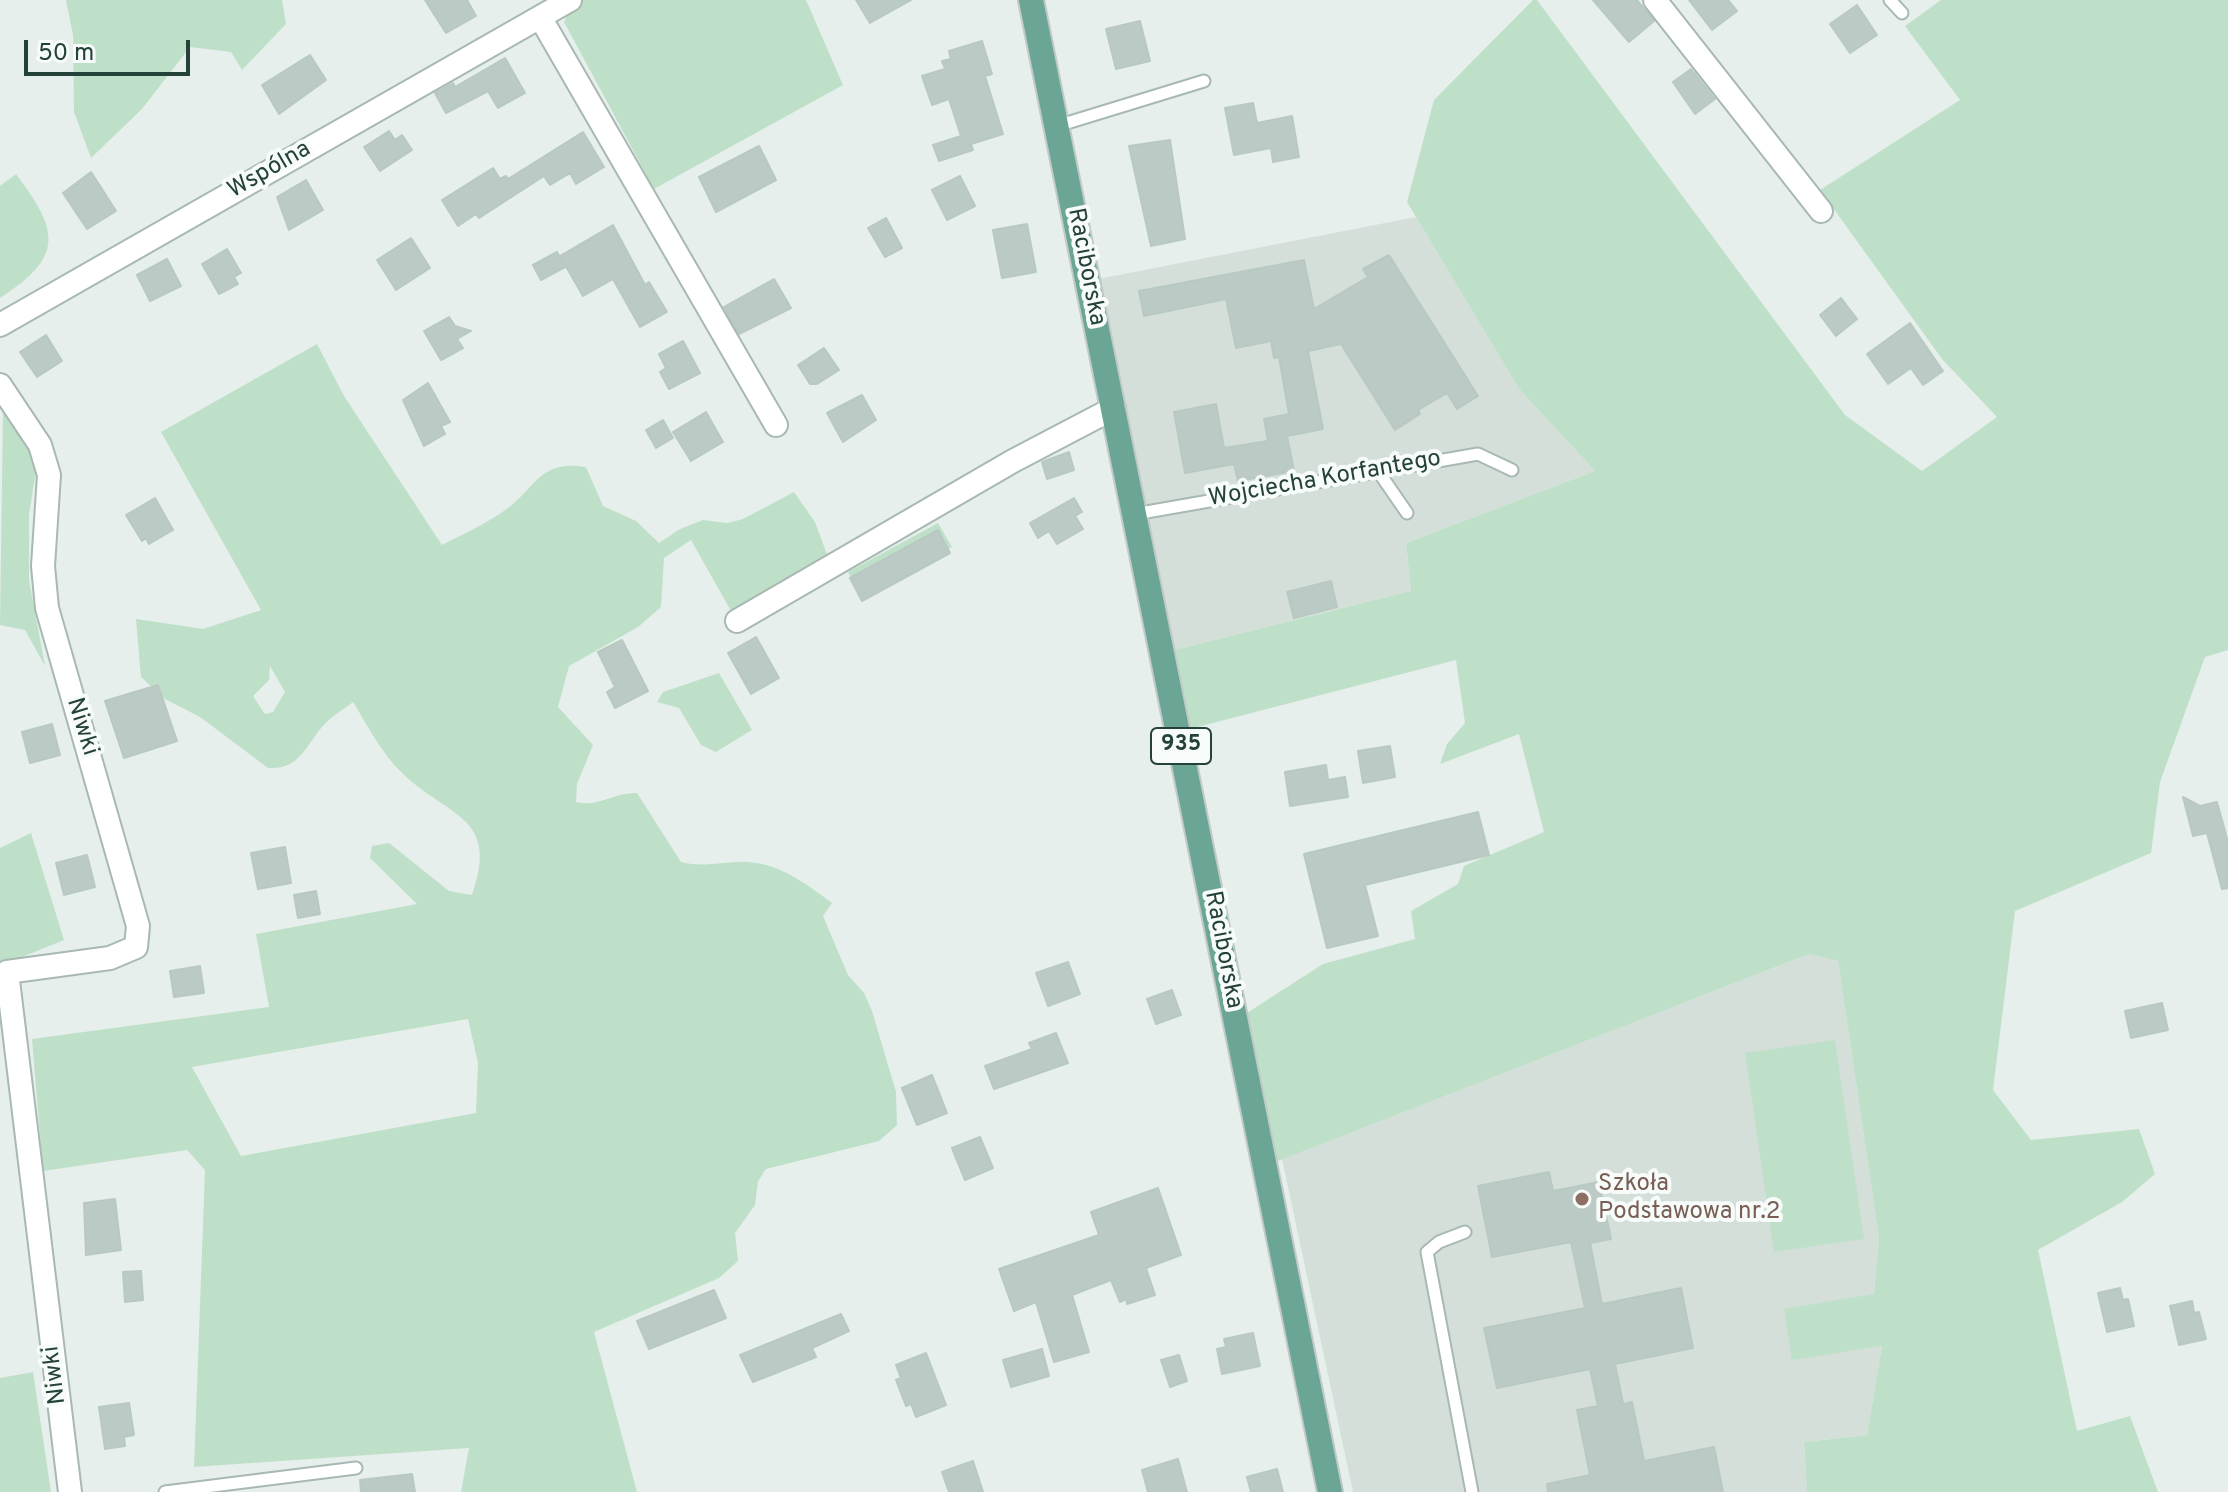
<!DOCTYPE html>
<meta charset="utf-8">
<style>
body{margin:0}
#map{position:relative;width:2228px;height:1492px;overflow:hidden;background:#e6efeb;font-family:Overpass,sans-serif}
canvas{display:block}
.scale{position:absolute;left:24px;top:40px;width:166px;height:36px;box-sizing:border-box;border:4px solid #24423a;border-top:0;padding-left:10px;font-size:24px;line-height:28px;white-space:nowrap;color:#24423a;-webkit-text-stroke:6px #f7fbf9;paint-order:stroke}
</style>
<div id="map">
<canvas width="2228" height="1492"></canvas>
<div class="scale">50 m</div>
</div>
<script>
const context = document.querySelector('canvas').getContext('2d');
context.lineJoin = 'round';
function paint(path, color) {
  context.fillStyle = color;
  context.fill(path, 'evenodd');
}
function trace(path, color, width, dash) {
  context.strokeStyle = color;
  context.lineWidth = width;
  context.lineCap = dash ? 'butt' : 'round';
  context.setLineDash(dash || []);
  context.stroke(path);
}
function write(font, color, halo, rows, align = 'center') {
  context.font = font + ' Overpass,sans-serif';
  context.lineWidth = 8;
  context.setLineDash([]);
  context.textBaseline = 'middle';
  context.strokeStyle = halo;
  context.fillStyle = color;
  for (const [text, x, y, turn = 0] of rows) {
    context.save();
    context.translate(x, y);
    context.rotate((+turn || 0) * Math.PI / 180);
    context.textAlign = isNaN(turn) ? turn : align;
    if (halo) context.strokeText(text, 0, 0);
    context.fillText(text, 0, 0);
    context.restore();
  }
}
paint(new Path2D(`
 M1416 217 1519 389 1595 471 1406 543 1411 591 1162 653 1088 281Z
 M1809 954 1838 961 1879 1238 1874 1294 1882 1345 1867 1435 1804 1442 1807 1492H1353L1282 1159Z`), '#d4dfda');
paint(new Path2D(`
 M66 0H282L286 24 242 70 231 52 190 47 142 109 91 158 74 112 73 35Z
 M583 0H806L843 85 654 189 564 22 572 6Z
 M1533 0H1537L1845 415 1922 471 1997 417 1942 359 1820 190 1960 100 1905 26 1941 0H2228V650L2205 657 2160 782 2151 853 2015 911 1993 1090 2031 1140 2139 1129 2155 1174 2122 1202 2038 1250 2077 1431 2130 1416 2158 1492H1807L1804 1442 1867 1435 1882 1346 1792 1360 1784 1309 1874 1294 1879 1238 1838 961 1809 954 1265 1166 1236 1020 1323 964 1415 939 1411 911 1458 884 1464 866 1544 832 1519 734 1440 764 1447 744 1465 723 1456 660 1178 732 1162 653 1411 591 1406 543 1595 471 1519 389 1407 202 1434 100Z
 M16 174C58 230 66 256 0 298V186Z
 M317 344 344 396 442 545C463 534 488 523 508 508 538 485 540 460 586 467L603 506 636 521 659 543 680 529 703 520 727 523 743 519 794 492 815 522 828 557 731 611 691 540 664 558 661 607 638 627 569 666 558 707 593 745 577 784 576 802C597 808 615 792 637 793L681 862C701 867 716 863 737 862 775 860 802 881 832 903L823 916 848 975 864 993 872 1011 896 1092 897 1125 879 1141 766 1169 758 1181 755 1205 735 1233 738 1261 719 1278 594 1332 637 1492H461L469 1448 194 1467 205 1170 187 1150 43 1171 32 1039 269 1007 256 934 417 904 370 858 372 846 389 843 449 891 472 895C500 816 449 818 402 773 381 753 368 726 353 702 343 710 330 717 322 727 305 747 299 770 268 768L200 717 165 699 141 677 136 619 203 629 261 610 161 432ZM270 666 285 692 273 712 265 714 253 696 269 680ZM468 1019 478 1063 476 1113 241 1156 192 1067Z
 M3 410 37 464 29 515V580L45 666 25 630 0 625Z
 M938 523 952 547 861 596 848 572Z
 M719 673 752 730 716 752 701 745 679 708 657 702 663 692Z
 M31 833 64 940 0 966V848Z
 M1835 1040 1864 1239 1774 1252 1745 1053Z
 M33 1372 51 1492H0V1378Z`), '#bfe0c8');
const building = new Path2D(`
 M425 0H467L476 16 446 33Z
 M856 0H911L870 23Z
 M1593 0H1637L1654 21 1629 42Z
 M1689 0H1728L1737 11 1712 30Z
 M1857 5 1877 35 1850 53 1830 24Z
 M1140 21 1150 61 1116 69 1106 29Z
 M982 41 992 74 985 76 1003 134 971 144 973 150 939 161 933 145 961 136 949 99 932 105 922 76 945 69 942 61 951 59 949 51Z
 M310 55 326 80 279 114 262 85Z
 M505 58 525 93 498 108 488 91 446 113 435 93 453 83 455 87Z
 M1691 69 1715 99 1695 114 1673 82Z
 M1253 103 1257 123 1292 116 1299 157 1273 162 1271 148 1234 155 1225 108Z
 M389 131 395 140 402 135 412 150 380 171 364 147Z
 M583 132 604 167 576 184 570 173 550 185 544 176 479 218 476 214 458 226 442 200 493 168 500 179 506 176 508 179Z
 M1170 140 1185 239 1151 246 1129 146Z
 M759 146 776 180 716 212 699 177Z
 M91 172 116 211 87 229 63 193Z
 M960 176 975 206 947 220 932 190Z
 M306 180 323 210 289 230 277 197Z
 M886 218 902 248 885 257 868 228Z
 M1027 224 1036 272 1002 278 993 230Z
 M613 225 645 285 649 282 667 312 640 327 613 279 583 296 560 256Z
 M411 238 430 268 396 290 377 260Z
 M227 249 241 273 234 277 238 284 219 294 202 264Z
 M557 252 565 267 541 280 533 265Z
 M1389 255 1478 396 1457 409 1447 393 1418 410 1420 414 1395 430 1341 344 1308 351 1323 429 1287 436 1294 471 1238 481 1234 464 1185 473 1174 412 1216 404 1224 448 1268 441 1264 419 1289 414 1279 357 1274 358 1271 341 1236 348 1226 299 1144 316 1139 291 1304 260 1314 309 1368 277 1363 269Z
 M167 259 181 286 150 301 137 275Z
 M774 279 791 308 739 334 724 307Z
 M1841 298 1857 319 1836 336 1820 315Z
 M449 317 455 326 471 331 457 339 463 348 441 360 424 331Z
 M1910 323 1943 371 1923 385 1911 368 1888 384 1867 354Z
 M46 335 62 361 37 377 20 352Z
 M683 341 700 373 669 389 660 372 666 368 659 354Z
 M824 348 839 370 817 384H810L798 365Z
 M428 383 450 422 441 426 445 434 424 446 403 400Z
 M862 395 876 420 843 442 827 413Z
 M706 412 723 442 691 461 673 432Z
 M663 420 673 438 656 448 646 430Z
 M1069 452 1074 470 1047 479 1042 462Z
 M155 498 173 530 149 544 146 538 142 541 126 515Z
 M1074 498 1082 512 1075 516 1083 529 1057 544 1049 531 1038 538 1030 523Z
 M938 530 950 553 862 601 850 578Z
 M1331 581 1337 607 1294 618 1287 592Z
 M756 637 779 678 751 694 728 653Z
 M622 640 648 691 615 708 607 692 615 687 598 652Z
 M158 685 177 741 124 758 105 701Z
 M52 724 60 755 30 763 22 732Z
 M1390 746 1395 777 1363 783 1358 751Z
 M1326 765 1328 780 1345 777 1348 797 1290 806 1285 772Z
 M2183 797 2200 806 2217 802 2228 842V888L2222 889 2207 833 2193 836Z
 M1478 812 1489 855 1365 885 1378 936 1327 948 1304 854Z
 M285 847 291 883 258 889 251 853Z
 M87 855 95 887 64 895 56 863Z
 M316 891 320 914 298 918 294 895Z
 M1068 962 1080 994 1048 1006 1036 973Z
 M200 966 204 993 174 997 170 971Z
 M1172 990 1181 1015 1156 1024 1147 999Z
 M2162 1003 2168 1030 2131 1038 2125 1011Z
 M1056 1033 1068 1063 994 1089 985 1066 1032 1049 1029 1043Z
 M932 1075 947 1113 917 1125 902 1088Z
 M980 1137 993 1168 965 1180 952 1148Z
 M1549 1172 1553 1191 1599 1182 1611 1239 1590 1243 1602 1304 1681 1288 1693 1348 1615 1364 1623 1404 1632 1402 1644 1461 1714 1447 1723 1492H1548L1547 1484 1590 1475 1577 1410 1598 1406 1590 1369 1497 1388 1484 1328 1585 1308 1571 1242 1492 1257 1478 1186Z
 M1158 1188 1181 1255 1146 1268 1155 1295 1127 1304 1126 1299 1120 1302 1111 1280 1072 1295 1089 1352 1054 1362 1036 1302 1014 1311 999 1269 1099 1235 1091 1212Z
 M115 1199 121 1250 86 1255 84 1203Z
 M141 1271 143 1300 125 1302 123 1272Z
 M2120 1288 2123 1300 2128 1299 2134 1326 2107 1332 2098 1293Z
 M714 1290 726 1318 649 1349 637 1321Z
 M2192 1301 2194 1313 2199 1312 2206 1339 2179 1345 2170 1306Z
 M841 1314 849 1331 812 1348 816 1357 753 1382 740 1355Z
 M1253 1333 1260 1366 1222 1374 1217 1349 1226 1347 1224 1339Z
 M1042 1349 1049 1376 1011 1387 1003 1360Z
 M926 1353 946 1405 916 1417 911 1404 906 1406 896 1380 901 1378 896 1365Z
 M1179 1355 1187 1381 1170 1387 1161 1360Z
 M129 1403 134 1435 124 1437 125 1446 105 1449 99 1407Z
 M1178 1459 1187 1492H1148L1142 1470Z
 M973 1461 983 1492H949L942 1472Z
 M1277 1469 1283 1492H1251L1247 1477Z
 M412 1474 415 1492H361L360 1480Z`);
paint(building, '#bbcac4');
trace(building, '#b8c9c2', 2);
const lane = new Path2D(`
 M1890 0 1902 13
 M1057 126 1204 81
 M1378 471 1407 513
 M1135 514 1478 454 1512 470
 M1465 1232 1439 1242 1427 1252 1472 1492
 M165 1492 356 1468`);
const street = new Path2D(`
 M1655 0 1821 211
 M540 17 776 425
 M0 325 570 0
 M0 385 40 445 49 475 43 566 47 608 138 926 136 947 110 958 7 972 70 1492
 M737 621 1013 461 1114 408`);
const primary = new Path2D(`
 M1031 0 1330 1492`);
trace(lane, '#a8b8b2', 15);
trace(street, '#a8b8b2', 26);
trace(primary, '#c2cac8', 28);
trace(lane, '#fff', 11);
trace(street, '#fff', 22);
trace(primary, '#6aa596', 24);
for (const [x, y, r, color] of [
 [1582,1199,8,"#8d6e63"]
]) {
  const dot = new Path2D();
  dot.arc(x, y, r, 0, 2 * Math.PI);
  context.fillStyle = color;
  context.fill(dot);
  trace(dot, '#f7fbf9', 3);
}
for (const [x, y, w] of [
 [1181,746,60]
]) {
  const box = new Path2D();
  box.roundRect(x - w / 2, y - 18, w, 36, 6);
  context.fillStyle = '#f7fbf9';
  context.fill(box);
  trace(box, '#24423a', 2);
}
write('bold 22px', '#24423a', null, [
 ["935",1181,746]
]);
write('24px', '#24423a', '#f7fbf9', [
 ["Wspólna",270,171,-30],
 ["Raciborska",1085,267,79],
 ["Wojciecha Korfantego",1325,480,-10],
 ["Niwki",81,727,73],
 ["Raciborska",1222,950,79],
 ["Niwki",56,1375,-97]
]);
write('24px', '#785e54', '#f7fbf9', [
 ["Szkoła",1598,1185],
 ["Podstawowa nr.2",1598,1213]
], 'left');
</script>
